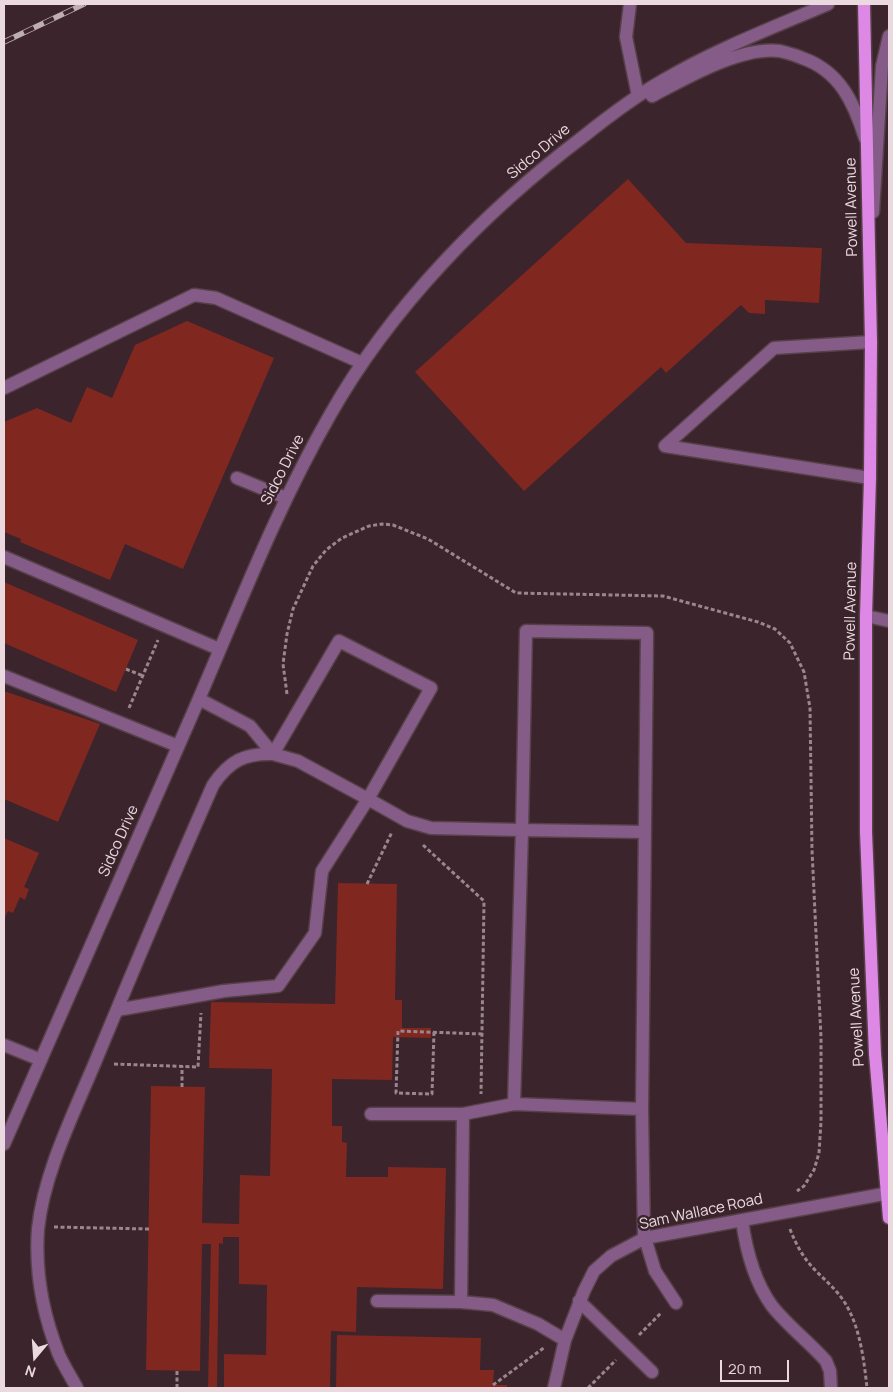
<!DOCTYPE html>
<style>
body{margin:0}
#map{position:relative;width:893px;height:1392px;overflow:hidden;background:#3b242c;font-family:Manrope,sans-serif}
canvas{display:block}
.frame{position:absolute;inset:0;border:5px solid #eadadf;pointer-events:none}
.north{position:absolute;left:10px;top:1332px;width:50px;height:50px;-webkit-text-stroke:4px #3b242c;paint-order:stroke;rotate:198deg;font-size:14px;font-weight:700;line-height:20px;text-align:center;color:#eadadf}
.north::after{content:'';display:block;margin:auto;width:18px;height:22px;background:#eadadf;clip-path:polygon(50% 0,100% 100%,50% 72%,0 100%)}
.scale{position:absolute;left:720px;top:1360px;width:69px;height:22px;box-sizing:border-box;border:2px solid #eadadf;border-top:0;padding-left:6px;font-size:15px;line-height:18px;white-space:nowrap;color:#eadadf;-webkit-text-stroke:4px #3b242c;paint-order:stroke}
</style>
<div id="map">
<canvas width="893" height="1392"></canvas>
<div class="frame"></div>
<div class="north">N</div>
<div class="scale">20 m</div>
</div>
<script>
const context = document.querySelector('canvas').getContext('2d');
context.lineJoin = 'round';
function paint(path, color) {
  context.fillStyle = color;
  context.fill(path, 'evenodd');
}
function trace(path, color, width, dash) {
  context.strokeStyle = color;
  context.lineWidth = width;
  context.lineCap = dash ? 'butt' : 'round';
  context.setLineDash(dash || []);
  context.stroke(path);
}
function write(font, color, halo, rows, align = 'center') {
  context.font = font + ' Manrope,sans-serif';
  context.lineWidth = 5;
  context.setLineDash([]);
  context.textBaseline = 'middle';
  context.strokeStyle = halo;
  context.fillStyle = color;
  for (const [text, x, y, turn = 0] of rows) {
    context.save();
    context.translate(x, y);
    context.rotate((+turn || 0) * Math.PI / 180);
    context.textAlign = isNaN(turn) ? turn : align;
    if (halo) context.strokeText(text, 0, 0);
    context.fillText(text, 0, 0);
    context.restore();
  }
}
paint(new Path2D(`
 M628 179 686 243 822 248 819 303 765 300V314L749 313 741 305 666 373 661 367 524 491 415 372Z
 M187 321 274 358 183 569 125 544 110 580 20 542 21 539 4 532V422L37 408 71 423 87 387 112 398 135 345Z
 M4 582 138 640 116 692 4 643Z
 M4 691 100 724 58 822 4 799Z
 M4 838 39 853 24 887 29 889 25 900 20 897 13 913 8 911 4 920Z
 M338 883 397 884 395 1000H402V1028H431V1038L393 1037 392 1080 332 1079V1126H342V1142L347 1143 346 1177H388V1167L446 1168 443 1289 357 1287 356 1332 331 1331 330 1388H224V1354L266 1355 267 1285 239 1284V1237H223V1244L219 1243 217 1388H208L211 1244H202L200 1371 146 1370 151 1086 205 1087 202 1223 239 1224 240 1175 270 1176 272 1069 209 1068 211 1002 335 1004Z
 M337 1335 481 1338 480 1370H494L493 1385H507V1388H336Z`), '#802720');
const minor = new Path2D(`
 M630 4 626 37 638 96
 M652 96C686 78 741 46 780 51 787 53 795 55 802 58 840 71 854 103 865 138
 M873 212 882 66 889 36
 M4 388 194 295 216 298 362 363
 M237 478 286 498
 M870 478 665 446 774 348 871 342
 M4 557 219 649
 M866 616 889 621
 M4 676 178 746
 M117 1010 224 991 278 986 315 933 322 871 368 799 298 761 273 754 250 726 199 699
 M4 1045 41 1060
 M514 1104 642 1109
 M371 1114H463
 M4 1144C68 999 131 853 195 708 238 609 276 509 330 415 391 307 485 211 584 136 609 116 634 97 662 81 714 50 772 28 828 4
 M742 1220C746 1250 754 1281 772 1306 788 1326 809 1342 826 1361L830 1371 831 1388
 M645 1238 655 1271 676 1303
 M377 1301 461 1302
 M579 1301 652 1372
 M565 1340 538 1324 493 1305 461 1302 463 1114 514 1104 522 830 645 832
 M77 1388C71 1377 64 1366 59 1355 43 1315 35 1271 38 1229 44 1172 74 1113 96 1060 134 968 173 876 213 785 229 761 245 753 273 754L339 641 431 688 368 799 407 821 431 828 522 830 526 631 647 633 642 1109 644 1238
 M554 1388 565 1340 584 1291 594 1271 611 1256 645 1238 889 1193`);
const major = new Path2D(`
 M864 4 871 342 870 478 866 616V832L875 1054 889 1218`);
trace(minor, '#574149', 15);
trace(major, '#574149', 15);
trace(new Path2D(`
 M126 669 143 676
 M287 694 283 664 287 634 293 609 313 566 326 550 342 538 369 526 382 524 393 525 428 539 516 593 663 596 758 622 775 629 790 643 804 672 810 708 812 850 821 1038V1122L819 1153 814 1170 804 1186 797 1191
 M129 708 158 640
 M423 845 484 901 481 1094
 M367 884 392 832
 M434 1032 432 1094 396 1093 398 1031 482 1034
 M114 1064 198 1067 201 1013
 M182 1087V1066
 M54 1227 149 1229
 M790 1229C796 1245 804 1259 816 1271 826 1281 837 1290 845 1303 860 1327 864 1360 867 1388
 M639 1335 661 1313
 M493 1385 545 1347
 M177 1388V1371
 M588 1388 616 1360`), '#9a878d', 3, [4, 2.5]);
trace(minor, '#855c88', 12);
trace(major, '#dd88e4', 12);
const rail = new Path2D(`
 M4 42 84 4`);
trace(rail, '#beadb2', 5.5);
trace(rail, '#3b242c', 4, [11]);
write('15px', '#eadadf', '#3b242c', [
 ["Sidco Drive",539,152,-40],
 ["Powell Avenue",852,207,-91],
 ["Sidco Drive",283,470,-63],
 ["Powell Avenue",851,611,-89],
 ["Sidco Drive",119,841,-66],
 ["Powell Avenue",857,1017,-93],
 ["Sam Wallace Road",701,1212,-12]
]);
</script>
